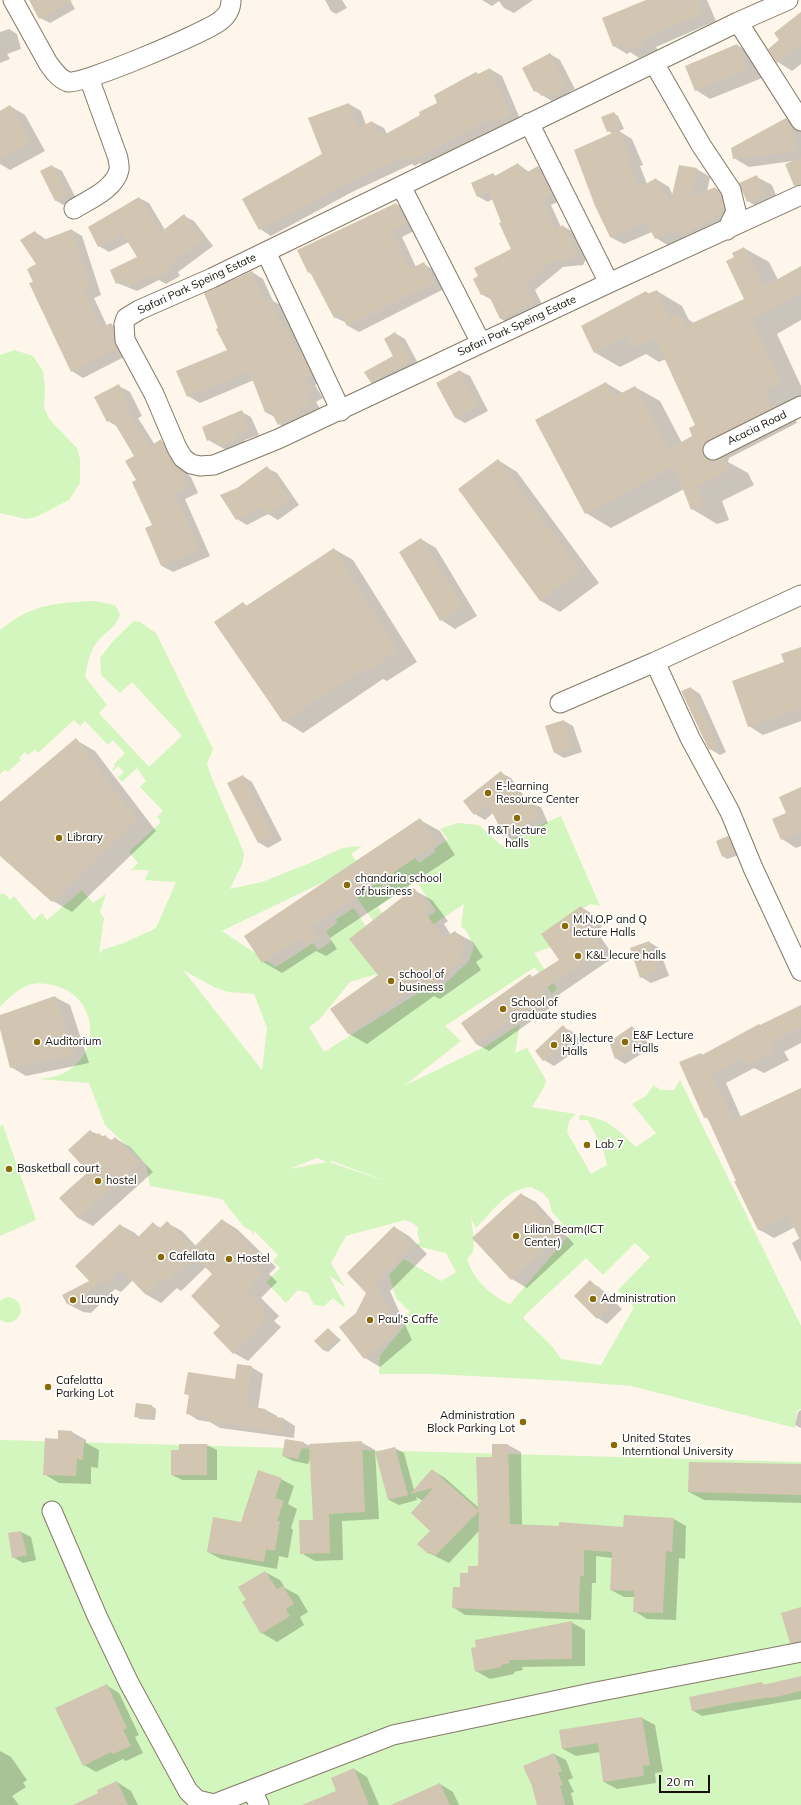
<!DOCTYPE html>
<style>
body{margin:0}
#map{position:relative;width:801px;height:1805px;overflow:hidden;background:#fef6ea;font-family:Mulish,sans-serif}
canvas{display:block}
.scale{position:absolute;left:659px;top:1775px;width:51px;height:18px;box-sizing:border-box;border:2px solid #141009;border-top:0;padding-left:5px;font-size:12px;line-height:14px;white-space:nowrap;color:#141009;-webkit-text-stroke:3px #fff;paint-order:stroke}
</style>
<div id="map">
<canvas width="801" height="1805"></canvas>
<div class="scale">20 m</div>
</div>
<script>
const context = document.querySelector('canvas').getContext('2d');
context.lineJoin = 'round';
function paint(path, color) {
  context.fillStyle = color;
  context.fill(path, 'evenodd');
}
function trace(path, color, width, dash) {
  context.strokeStyle = color;
  context.lineWidth = width;
  context.lineCap = dash ? 'butt' : 'round';
  context.setLineDash(dash || []);
  context.stroke(path);
}
function write(font, color, halo, rows, align = 'center') {
  context.font = font + ' Mulish,sans-serif';
  context.lineWidth = 3.5;
  context.setLineDash([]);
  context.textBaseline = 'middle';
  context.strokeStyle = halo;
  context.fillStyle = color;
  for (const [text, x, y, turn = 0] of rows) {
    context.save();
    context.translate(x, y);
    context.rotate((+turn || 0) * Math.PI / 180);
    context.textAlign = isNaN(turn) ? turn : align;
    if (halo) context.strokeText(text, 0, 0);
    context.fillText(text, 0, 0);
    context.restore();
  }
}
paint(new Path2D(`
 M15 350 33 356 43 371 45 387 44 407 49 419 77 448 80 459V483L69 500 36 517 26 519 0 513V355Z
 M94 601 115 605 120 614C115 630 103 632 95 645 89 655 87 666 85 677L107 705 99 713 149 767 182 736 132 682 120 693 101 675 100 658 114 640 134 621 140 622 156 633 213 749 207 764 211 776 244 853 243 862 230 889 262 882 310 863 342 848 362 846 351 854 357 862 334 877 222 931 276 967 313 943 318 950 332 941 326 931 337 923 336 919 354 908 371 934 398 968 350 982 320 1019 309 1027 324 1052 426 988 436 992 469 961 474 946 465 929 461 927 464 904 431 926 389 943 436 911 416 881 378 907 383 914 373 921 356 896 378 881 383 888 394 880 391 874 415 858 419 863 435 852 434 849 448 839 440 829 457 823 479 825 502 846 524 832 561 816 600 906 590 904 550 929 560 944 534 953 557 989 552 994 535 967 445 1026 461 1041 404 1086 486 1046 520 1024 515 1053 527 1048 546 1080 544 1087 532 1107 576 1114 569 1121 567 1132 591 1174 607 1165 603 1149 588 1120H579L580 1115C609 1119 616 1128 636 1147L656 1133 632 1104 646 1096 654 1085 660 1090H674L680 1080 801 1326V1409L797 1411 795 1428 631 1386 567 1381 434 1374H379L380 1355 403 1328 408 1313 410 1312 396 1298 389 1275 404 1259 441 1281 456 1272 446 1253 416 1246 420 1242 417 1232 419 1228 411 1222 405 1220 346 1236 331 1263 345 1287 330 1276 336 1290 345 1305 343 1307 333 1298 324 1306 314 1305 308 1293 298 1290 286 1303 266 1282 280 1268 273 1261 278 1255 254 1231 253 1236 252 1231 244 1227 222 1199 150 1186 146 1164 105 1125 89 1083 39 1079C49 1078 59 1076 68 1071 104 1048 95 993 52 985 43 983 34 982 26 986 15 991 8 999 0 1007V893L5 894 10 900 14 896 34 920 42 913 47 920 82 890 93 903 106 894 100 912 104 918 99 954 102 950 124 943 156 928 176 882 145 880 149 870H131L138 863 129 852 161 822 157 817 163 811 140 787 146 781 137 768 122 782 118 777 124 772 118 766 113 771 112 770 115 766 114 764 125 753 113 740 108 745 85 721 80 726 74 720 38 753 35 750 28 755 25 752 19 758 21 760 8 772 5 770 0 774V630C32 604 54 603 94 601ZM183 970 214 987 229 992 254 994 267 1028 262 1070ZM317 1158 327 1162 289 1169ZM332 1161 391 1183 329 1162ZM531 1187 543 1193 549 1200 552 1212 571 1233 510 1304C491 1296 473 1279 467 1259 479 1251 472 1230 471 1218L476 1228C492 1212 507 1189 531 1187ZM635 1243 650 1257 618 1290 634 1307 601 1365 561 1359 552 1346 524 1319V1316L586 1258 603 1275Z
 M3 1125 36 1220 0 1236V1126Z
 M7 1297C31 1299 20 1332 0 1320V1301Z
 M0 1440 801 1462V1805H0Z`), '#d2f6bd');
paint(new Path2D(`
 M30 0H70L75 9 50 23 40 18Z
 M325 0H342L347 8 336 14 331 11Z
 M482 0H533L514 13 504 8 499 1 492 6Z
 M647 0H707L716 21 656 47 658 50 639 58 630 52 627 54 614 46Z
 M801 13V64L792 71 778 62 781 40Z
 M9 29 17 34 21 49 7 54 10 59 0 63V32Z
 M737 45 752 54 762 78 710 99 696 90Z
 M550 54 560 60 575 89 569 92 572 96 561 102 556 99 552 101 535 91Z
 M490 69 502 76 521 121 505 128 501 126 425 166 420 163 415 166 412 164 352 192 271 236 260 229 323 155 349 104 361 111 366 125 372 122 384 128 387 134 422 116 476 73 480 75Z
 M10 106 25 115 45 151 10 170 0 164V112Z
 M614 113 618 116 624 129 619 131 632 139 643 165 640 166 647 184 656 179 669 187 673 196 680 166 697 169 710 177 707 192 715 188 728 195 737 215 669 246 656 238 652 232 624 244 610 237 613 134 608 131Z
 M786 119 801 128V184L792 179 793 161 749 167 734 158Z
 M518 164 529 172 538 167 548 173 562 200 551 205 561 227 563 226 573 232 587 257 583 265 563 267 535 290 544 308 511 324 501 319 492 300 481 294 512 250 493 199 488 202 477 196 493 174 496 176Z
 M52 166 62 171 77 200 65 206 55 200Z
 M757 177 772 185 779 203 762 210 748 201Z
 M139 198 149 203 165 230 184 216 194 221 213 246 178 272 180 276 166 284 159 280 137 291 117 283 138 257 129 242 109 252 99 246Z
 M396 204 407 210 416 230 402 237 416 267 424 264 434 270 444 289 359 332 348 326 347 323 334 317 313 275 309 273Z
 M72 230 82 236 101 295 94 298 107 326 111 324 122 330 128 355 83 378 72 371 34 282 38 265 35 232 47 240Z
 M744 248 769 262 778 280 801 268V320L777 334 801 386V399L788 405 797 423 729 458 728 462 748 473 754 485 722 501 729 520 717 524 692 509 684 489 611 528 586 513 606 383 623 393 635 387 660 401 682 443 694 436 697 425 666 359 659 362 646 354 620 367 594 352 646 292 650 294 657 291 682 306 689 320 694 323 745 300 736 258Z
 M252 272 263 279 273 301 282 306 292 330 297 334 323 381 315 385 323 398 316 402 321 410 291 431 279 424 275 417 265 412 254 380 200 403 188 396 229 350Z
 M395 333 405 339 420 367 381 388 371 382 394 356Z
 M460 371 470 376 488 411 465 423 456 418 437 383Z
 M119 386 130 392 142 416 138 418 155 445 161 441 172 447 184 471 191 477 198 493 185 499 210 556 173 572 162 566 153 525 138 481 135 456 118 427 108 421Z
 M242 412 251 417 259 435 245 440 246 444 228 451 208 440Z
 M498 460 517 472 599 583 560 612 541 601 459 489Z
 M267 468 277 473 299 505 278 520 268 514 247 525 237 519 238 489Z
 M421 539 436 548 477 616 455 629 441 620Z
 M334 549 353 560 417 662 387 681 383 679 303 733 284 721 243 604 248 606Z
 M801 650V721L763 735 749 726 785 663Z
 M691 688 700 694 726 752 720 755 710 749Z
 M564 721 573 726 582 752 564 758 555 753Z
 M76 740 95 751 156 831 72 912 53 901 0 855V803Z
 M501 773 511 778 529 803 541 807 548 823 514 841 504 835 493 813 485 820 475 814Z
 M243 776 252 782 282 840 268 848 258 842Z
 M801 789V846L796 848 782 839 788 814Z
 M420 820 440 831 455 855 330 938 337 949 326 956 316 951 282 973 263 962Z
 M728 837 733 840 739 855 727 859 723 856Z
 M414 890 432 900 448 921 444 924 451 935 455 932 473 942 483 957 476 962 481 970 440 999 434 996 367 1044 349 1034 332 1010 379 976Z
 M581 907 594 915 602 927 596 930 614 957 554 998 557 1003 489 1051 476 1044 530 975 534 978 560 960Z
 M649 942 659 948 669 976 651 983 641 977Z
 M55 997 70 1005 89 1063 26 1076 11 1067 0 1025V1016Z
 M801 1008V1043L784 1052 789 1060 764 1073 754 1068 726 1083 741 1117 801 1089V1262L792 1243 800 1238 795 1227 774 1238 758 1229 710 1120 705 1117 701 1054 703 1055Z
 M563 1027 573 1032 584 1045 554 1066 544 1060Z
 M632 1027 642 1032 651 1048 625 1064 615 1058Z
 M90 1131 112 1140 115 1138 130 1147 153 1172 93 1226 78 1218 61 1198 89 1172Z
 M521 1194 536 1202 574 1244 527 1288 512 1279 474 1238Z
 M222 1220 237 1229 276 1267 269 1274 277 1282 261 1298 279 1316 274 1321 281 1327 248 1361 234 1353 221 1326 214 1274 206 1267 181 1291 177 1288 161 1303 147 1295 133 1280 121 1292 115 1289 91 1313 83 1312 68 1304 90 1281 120 1225 135 1233 139 1237 153 1224 161 1228 167 1223 182 1231 196 1246Z
 M394 1227 409 1236 427 1254 390 1291 412 1340 380 1367 365 1358 356 1314 368 1292Z
 M590 1282 599 1287 622 1309 607 1324 598 1318Z
 M328 1329 341 1340 328 1352 323 1350Z
 M251 1367 263 1374 258 1409 266 1410 277 1416V1418L284 1419 295 1426 294 1438 220 1428 210 1422 198 1420 187 1413 189 1396 185 1393 235 1380Z
 M137 1404 152 1406 156 1409 155 1420 140 1419 135 1416Z
 M801 1410V1428L795 1425 798 1412Z
 M72 1432 86 1440V1443L99 1450 98 1468 91 1467V1484L59 1483 44 1474 59 1440Z
 M286 1440 304 1443 310 1446 361 1442 375 1450 379 1519 342 1521 343 1560 315 1561 301 1553 314 1521 311 1457 308 1464 293 1461 283 1456Z
 M207 1445 217 1450V1480H182L172 1475 180 1451Z
 M508 1445 521 1452 522 1525 624 1528 674 1519 686 1526 685 1559 679 1558 676 1620 647 1619 634 1611 635 1597H624L611 1590 612 1558 596 1556V1583H592L591 1620 465 1615 453 1607 469 1574 479 1567 480 1530 449 1563 429 1553 431 1530 423 1501 416 1497 417 1500 399 1505 389 1500 395 1448 404 1453 414 1490 432 1470 445 1478 479 1508 493 1458Z
 M801 1465V1503L704 1500 689 1492Z
 M281 1479 294 1486 288 1504 297 1509 291 1528 293 1530 288 1558 279 1556 277 1569 221 1559 208 1552 241 1523Z
 M21 1532 31 1537 36 1560 23 1563 13 1557Z
 M265 1572 280 1580 285 1588 298 1595 308 1612 300 1617 304 1625 277 1642 262 1633 247 1600Z
 M801 1608V1648L791 1642Z
 M571 1622 585 1630V1666L522 1667 523 1670 514 1672V1674L490 1679 476 1671Z
 M801 1677V1699L702 1716 692 1710 762 1683 766 1686Z
 M106 1685 119 1693 139 1735 135 1737 143 1753 126 1761 123 1759 96 1772 84 1765Z
 M642 1718 655 1725 663 1772 655 1773 656 1783 617 1789 604 1782 600 1752 576 1756 563 1749 560 1731Z
 M0 1751 11 1757 27 1780 23 1783 26 1787 12 1796 19 1805H0Z
 M554 1754 566 1760 573 1778 568 1780 574 1792 571 1793 574 1805H538Z
 M354 1769 367 1777 379 1805H304L337 1791Z
 M117 1782 131 1791 138 1805H76L99 1794Z
 M440 1784 453 1792 459 1805H393Z`), '#0003');
paint(new Path2D(`
 M29 0H72L39 19Z
 M646 0H698L703 13 644 39 645 43 625 51 623 43 613 47 602 18Z
 M801 12V44L777 63 768 49 779 40 774 33Z
 M737 44 747 69 695 91 685 66Z
 M550 53 566 83 560 86 562 91 550 97 548 93 541 96 538 89 534 92 522 68Z
 M490 68 510 115 493 122 491 118 412 160 410 156 403 160 401 157 341 186 259 230 242 199 322 154 308 118 349 103 358 128 372 121 379 133 383 132 384 135 420 115 419 112 437 103 434 95 476 72 478 74Z
 M10 105 31 142 0 159V111Z
 M614 112 620 127 607 132 601 117Z
 M786 118 796 141 794 142 797 151 733 159 731 148Z
 M619 130 630 157 627 159 639 188 656 178 670 204 679 165 697 168 690 198 715 187 717 192 718 191 721 194 724 207 711 221 710 220 683 235 680 232 679 233 676 229 655 239 646 222 610 237 595 206 574 150Z
 M801 158V184L794 186 785 164Z
 M518 163 524 174 538 166 552 194 542 200 555 229 563 225 577 251 573 259 552 262 526 284 535 303 500 319 487 292 481 295 473 279 478 276 474 268 511 249 499 223 501 222 489 192 477 197 471 183 493 173 495 176Z
 M52 165 68 194 55 201 40 171Z
 M757 175 765 194 747 202 739 183Z
 M139 197 161 232 184 214 203 240 168 266 171 270 155 279 152 274 126 286 123 280 116 284 110 270 137 257 123 234 98 247 88 227Z
 M396 203 406 224 392 231 410 269 424 262 434 283 347 326 341 314 334 318 310 272 308 273 297 250Z
 M72 229 90 289 84 291 100 328 111 323 113 327 114 341 117 349 71 372 29 283 33 282 27 269 36 264 20 240 35 231 41 241Z
 M744 247 764 287 801 266V292L752 319 781 382 764 390 772 408 704 444 702 450 703 455 707 459 713 461 723 458 729 471 697 487 704 505 691 510 674 466 585 514 535 420 606 382 614 397 635 386 669 449 692 436 689 428 695 425 655 338 633 348 627 337 594 353 581 326 646 291 647 294 657 290 670 318 679 313 686 326 744 299 726 261 734 257 732 253Z
 M252 271 264 301 270 299 282 327 286 326 297 353 301 351 312 374 304 378 312 391 305 395 310 403 299 409 300 413 278 425 270 410 265 412 249 371 187 397 176 371 227 350 216 329 218 328 204 293Z
 M395 332 411 361 371 383 364 372 393 356 384 339Z
 M460 370 479 405 455 418 436 383Z
 M119 384 131 410 128 411 149 447 161 439 174 464 180 469 188 487 175 493 199 550 161 566 145 528 152 525 132 482 136 480 125 461 134 456 112 419 107 422 94 397Z
 M242 410 249 429 235 435 237 439 218 446 214 438 207 441 202 427Z
 M498 459 581 571 540 601 458 489Z
 M267 466 290 499 267 515 262 507 236 520 220 495 237 488Z
 M421 538 463 607 440 621 399 552Z
 M334 548 398 651 367 671 365 668 283 722 214 622 243 602 246 606Z
 M801 647V708L748 727 732 681 784 662 781 654Z
 M691 687 717 746 709 750 681 691Z
 M564 720 573 747 554 753 545 726Z
 M76 738 137 820 52 902 0 856V802Z
 M501 771 526 803 531 801 539 817 504 836 488 804 474 815 463 801Z
 M243 775 273 835 258 843 227 783Z
 M801 787V832L781 840 772 819 786 813 779 797Z
 M420 818 437 843 311 927 319 938 306 946 300 938 262 963 244 936Z
 M728 836 735 852 722 857 716 841Z
 M414 888 431 910 426 914 444 938 455 931 466 946 458 952 464 960 422 990 418 985 348 1034 330 1009 378 975 349 939Z
 M581 906 590 919 584 923 602 949 542 991 545 996 476 1044 461 1023 530 974 532 977 559 960 541 934Z
 M649 941 660 970 640 978 630 948Z
 M55 996 75 1055 10 1068 0 1029V1015Z
 M801 1005V1027L770 1043 774 1051 748 1065 744 1057 711 1074 733 1120 801 1088V1242L788 1215 758 1230 734 1181H736L707 1117 704 1118 679 1062 701 1053 702 1055 759 1024 760 1025Z
 M563 1025 574 1039 543 1061 535 1051Z
 M632 1026 642 1042 615 1059 609 1042Z
 M90 1130 96 1136 99 1133 103 1137 105 1135 111 1141 115 1137 139 1163 78 1218 59 1198 88 1172 68 1150Z
 M521 1193 560 1235 511 1280 472 1238Z
 M222 1219 262 1259 255 1265 263 1273 247 1290 265 1307 260 1312 267 1318 233 1354 213 1333 220 1326 191 1296 212 1274 194 1256 166 1283 162 1279 146 1295 121 1269 105 1285 101 1280 76 1305 67 1304 62 1295 89 1281 75 1266 120 1224 135 1240 153 1222 159 1229 167 1221 193 1248Z
 M394 1226 413 1245 376 1283 398 1331 364 1359 339 1327 356 1313 366 1293 347 1273Z
 M590 1280 613 1303 597 1319 574 1296Z
 M328 1328 337 1337 323 1350 314 1341Z
 M237 1364 252 1366 246 1406 266 1409 265 1416 284 1418 282 1432 208 1421V1417L186 1414 189 1395 184 1394 188 1372 235 1379Z
 M136 1403 152 1405 151 1418 134 1417Z
 M58 1430 72 1431V1440L84 1441 83 1460 77 1459 76 1476 43 1475 45 1438 58 1439Z
 M285 1439 304 1442 298 1459 282 1456Z
 M362 1441 365 1512 329 1514 330 1553 300 1554 299 1520H313L309 1444Z
 M179 1444H207V1475H171V1450H179Z
 M492 1444H508L510 1524 559 1526V1522L623 1527 624 1515 674 1518 672 1552 666 1551 663 1613 633 1612 634 1591 610 1590 612 1552 584 1550V1576H580L579 1613 452 1608 453 1587H460V1573H468V1566H478L479 1511 435 1556 430 1552 428 1554 417 1544 430 1531 411 1513 433 1488 410 1494 432 1469 478 1510 476 1457H492Z
 M395 1447 408 1495 388 1500 375 1452Z
 M689 1462 801 1464V1495L688 1492Z
 M258 1470 282 1478 275 1498 284 1501 277 1521H280L275 1551 266 1549 264 1562 207 1552 213 1517 241 1522Z
 M21 1531 27 1555 12 1558 8 1533Z
 M265 1571 277 1589 283 1586 294 1604 286 1609 290 1616 261 1634 242 1602 246 1600 238 1587Z
 M801 1607V1641L790 1643 781 1613Z
 M572 1621V1659L509 1660 510 1663 501 1665V1667L475 1672 471 1648 476 1647 475 1640Z
 M801 1676V1691L772 1698V1697L732 1703 692 1711 689 1697 762 1682 763 1685Z
 M107 1684 127 1728 123 1730 131 1746 113 1754 111 1752 83 1766 55 1708Z
 M642 1717 650 1765 643 1766 644 1776 603 1782 598 1743 562 1749 559 1730Z
 M554 1753 562 1771 558 1773 563 1785 560 1786 565 1805H537L532 1786 523 1766Z
 M354 1768 369 1805H302L336 1791 331 1778Z
 M117 1781 128 1805H73L98 1793 97 1790Z
 M440 1783 450 1805H391Z`), '#d2c6b2');
const minor = new Path2D(`
 M13 0 48 63C53 70 59 79 68 82 80 86 206 32 220 21 228 15 231 9 231 0
 M788 0 738 22 212 278 139 310 126 318 124 324 125 340 154 394 177 448 183 458 191 464 200 466 214 465 278 439 609 283 801 195
 M738 22 801 121
 M654 63 701 145 731 190 736 211 727 230
 M529 123 609 283
 M401 186 481 343
 M74 209C88 200 115 189 119 170 120 167 118 161 118 158L89 78
 M266 252 341 411
 M713 450 801 406
 M801 595 655 662 690 738 730 812 753 868 801 971
 M560 703 655 662
 M52 1511 97 1616 129 1683 188 1791 197 1800 214 1804 393 1735 591 1693 801 1652
 M252 1790 259 1805`);
trace(minor, '#857967', 21);
trace(minor, '#fff', 19);
for (const [x, y, r, color] of [
 [488,793,4,"#896a08"],
 [517,818,4,"#896a08"],
 [59,838,4,"#896a08"],
 [347,885,4,"#896a08"],
 [565,926,4,"#896a08"],
 [578,956,4,"#896a08"],
 [391,981,4,"#896a08"],
 [503,1009,4,"#896a08"],
 [37,1042,4,"#896a08"],
 [625,1042,4,"#896a08"],
 [554,1045,4,"#896a08"],
 [587,1145,4,"#896a08"],
 [9,1169,4,"#896a08"],
 [98,1181,4,"#896a08"],
 [516,1236,4,"#896a08"],
 [161,1257,4,"#896a08"],
 [229,1259,4,"#896a08"],
 [593,1299,4,"#896a08"],
 [73,1300,4,"#896a08"],
 [370,1320,4,"#896a08"],
 [48,1387,4,"#896a08"],
 [523,1422,4,"#896a08"],
 [614,1445,4,"#896a08"]
]) {
  const dot = new Path2D();
  dot.arc(x, y, r, 0, 2 * Math.PI);
  context.fillStyle = color;
  context.fill(dot);
  trace(dot, '#fff', 1.5);
}
write('11px', '#141009', '#fff', [
 ["Safari Park Speing Estate",197,284,-25],
 ["Safari Park Speing Estate",517,326,-25],
 ["Acacia Road",757,428,-26]
]);
write('11px', '#141009', '#fff', [
 ["E-learning",496,787],
 ["Resource Center",496,800],
 ["R&T lecture",517,831,"center"],
 ["halls",517,844,"center"],
 ["Library",67,838],
 ["chandaria school",355,879],
 ["of business",355,892],
 ["M,N,O,P and Q",573,920],
 ["lecture Halls",573,933],
 ["K&L lecure halls",586,956],
 ["school of",399,975],
 ["business",399,988],
 ["School of",511,1003],
 ["graduate studies",511,1016],
 ["E&F Lecture",633,1036],
 ["Halls",633,1049],
 ["I&J lecture",562,1039],
 ["Halls",562,1052],
 ["Auditorium",45,1042],
 ["Lab 7",595,1145],
 ["Basketball court",17,1169],
 ["hostel",106,1181],
 ["Lilian Beam(ICT",524,1230],
 ["Center)",524,1243],
 ["Cafellata",169,1257],
 ["Hostel",237,1259],
 ["Administration",601,1299],
 ["Laundy",81,1300],
 ["Paul's Caffe",378,1320],
 ["Cafelatta",56,1381],
 ["Parking Lot",56,1394],
 ["Administration",515,1416,"right"],
 ["Block Parking Lot",515,1429,"right"],
 ["United States",622,1439],
 ["Interntional University",622,1452]
], 'left');
</script>
